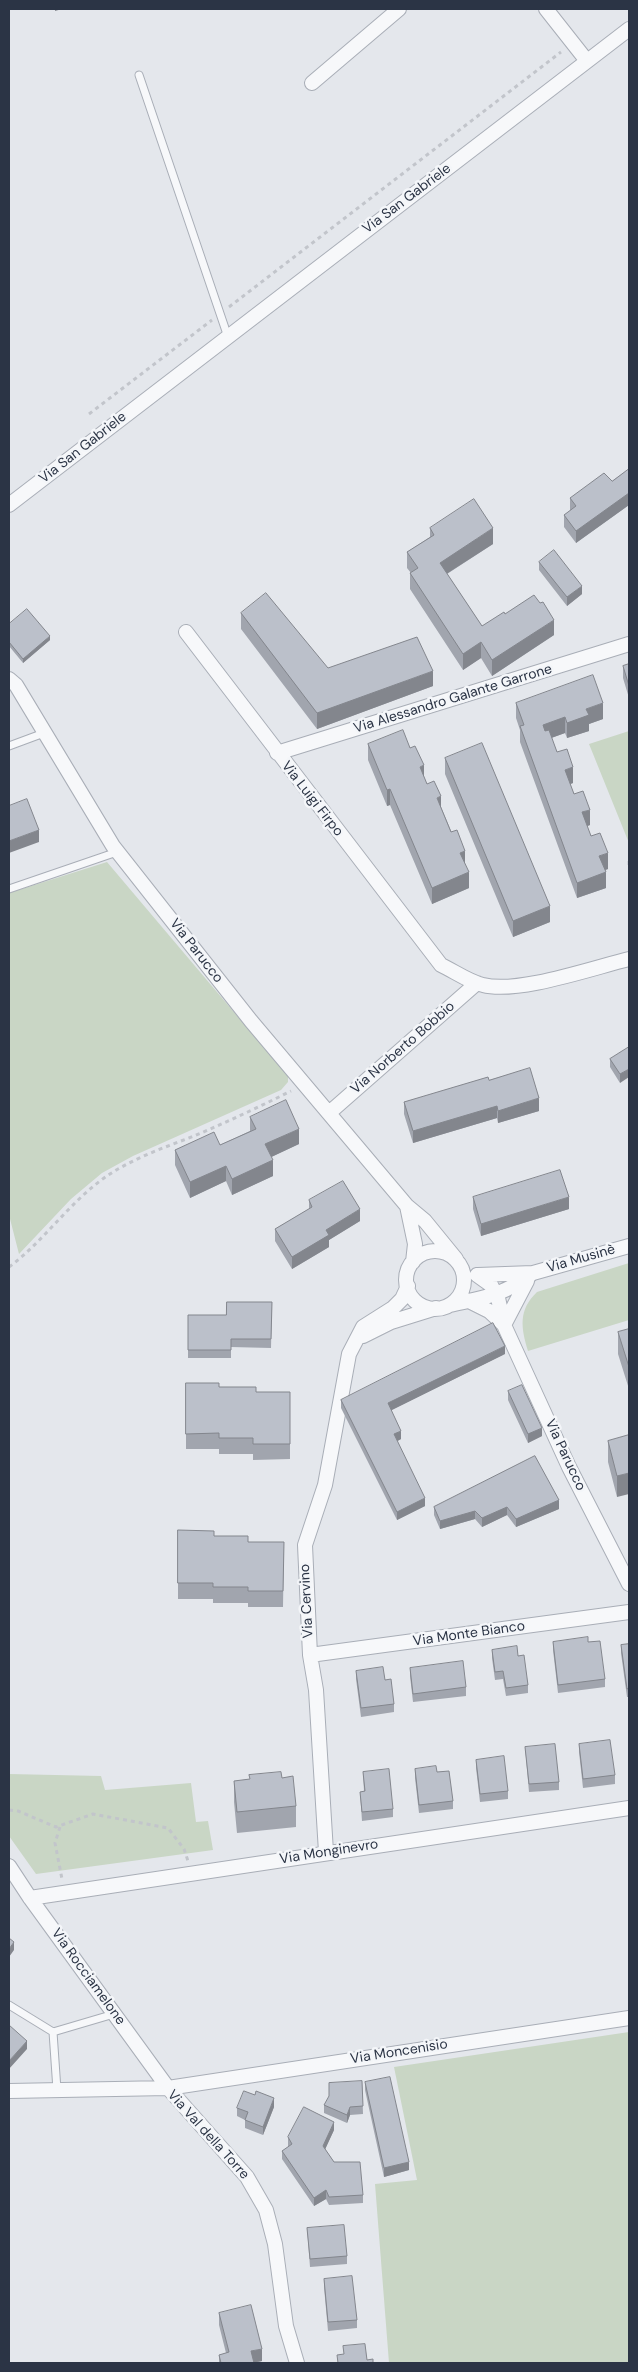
<!DOCTYPE html>
<meta charset="utf-8">
<style>
body{margin:0}
#map{position:relative;width:638px;height:2372px;overflow:hidden;background:#e4e7ec;font-family:"DM Sans",sans-serif}
canvas{display:block}
.frame{position:absolute;inset:0;border:10px solid #2b3445;pointer-events:none}
</style>
<div id="map">
<canvas width="638" height="2372"></canvas>
<div class="frame"></div>
</div>
<script>
const context = document.querySelector('canvas').getContext('2d');
context.lineJoin = 'round';
function paint(path, color) {
  context.fillStyle = color;
  context.fill(path, 'evenodd');
}
function trace(path, color, width, dash) {
  context.strokeStyle = color;
  context.lineWidth = width;
  context.lineCap = dash ? 'butt' : 'round';
  context.setLineDash(dash || []);
  context.stroke(path);
}
function write(font, color, halo, rows, align = 'center') {
  context.font = font + ' "DM Sans",sans-serif';
  context.lineWidth = 5;
  context.setLineDash([]);
  context.textBaseline = 'middle';
  context.strokeStyle = halo;
  context.fillStyle = color;
  for (const [text, x, y, turn = 0] of rows) {
    context.save();
    context.translate(x, y);
    context.rotate((+turn || 0) * Math.PI / 180);
    context.textAlign = isNaN(turn) ? turn : align;
    if (halo) context.strokeText(text, 0, 0);
    context.fillText(text, 0, 0);
    context.restore();
  }
}
paint(new Path2D(`
 M629 731V843L589 744Z
 M107 862 288 1076V1082L281 1090 133 1156 102 1173 71 1199 19 1254 9 1215V893Z
 M629 1263V1320L528 1351C521 1328 518 1310 537 1292Z
 M9 1774 101 1776 105 1790 191 1783 196 1822 208 1821 213 1850 36 1874 9 1836Z
 M629 2032V2363H389L375 2184 417 2180 394 2067Z`), '#c9d6c5');
const lane = new Path2D(`
 M139 75 228 337
 M9 746 44 733
 M9 889 117 852
 M9 2005 53 2032 57 2090
 M53 2032 114 2014`);
const street = new Path2D(`
 M546 9 587 61
 M312 83 399 9
 M9 505 629 29
 M186 632 441 965C454 971 469 982 483 985 518 994 592 968 629 959
 M9 679 16 685 113 846 251 1021 407 1206 425 1221 456 1259
 M277 753 629 644
 M329 1113 477 983
 M407 1206 415 1244 413 1262
 M406 1280a29 29 0 1 1 58 0a29 29 0 1 1-58 0Z
 M477 1275 491 1285 498 1298 504 1325 569 1467 629 1584
 M478 1275 533 1273 629 1246
 M469 1301 489 1311 504 1325
 M450 1305C486 1297 502 1296 533 1273
 M504 1325 527 1281
 M363 1336 391 1322 436 1308
 M310 1655 629 1612
 M326 1852 316 1690 310 1655 305 1545 325 1485 349 1354 363 1327 393 1308 402 1299 408 1286
 M9 1866 30 1898 168 2088 247 2177 266 2210 275 2244 286 2326 297 2363
 M30 1898 629 1808
 M9 2091 168 2088 629 2018`);
trace(lane, '#a9aeb7', 9);
trace(street, '#a9aeb7', 16);
trace(new Path2D(`
 M229 307 561 52
 M89 414 212 320
 M629 861V869
 M9 1267C44 1241 68 1204 104 1178 131 1159 163 1148 194 1136 227 1122 259 1107 291 1091
 M9 1810 18 1811 56 1827 93 1814 168 1828 184 1849 188 1861
 M60 1827 55 1843 62 1879`), '#c2c5cb', 3, [4, 4]);
trace(lane, '#f7f8fa', 7);
trace(street, '#f7f8fa', 14);
paint(new Path2D(`
 M629 469V505L576 543 564 527V515L570 511V498L612 481Z
 M430 528 493 544 447 574 482 626 505 614 554 635 492 676 481 658 463 670 410 589V573H411L407 568V552L430 537Z
 M539 562 582 594 567 606 539 570Z
 M241 613 328 668 433 686 317 729 241 629Z
 M9 624 50 640 23 663 9 646Z
 M629 664V698L623 678V666Z
 M516 703 603 719 589 724V731L567 738 565 733 551 738 557 752 573 783 570 784 574 794 590 825 587 826 591 836 608 869 605 870 606 888 577 898 520 742V730L516 718Z
 M368 744 410 748 427 784 441 807 465 864 469 888 432 904 390 805 387 806 368 760Z
 M445 758 550 922 513 937 445 774Z
 M629 1047 620 1083 610 1067V1059Z
 M489 1080 539 1111 498 1123 497 1118 413 1143 404 1114V1102Z
 M250 1117 299 1144 271 1157 273 1176 232 1195 226 1181 190 1198 175 1165V1150L220 1145 250 1131Z
 M473 1197 569 1209 481 1236 473 1209Z
 M309 1200 360 1221 329 1240V1247L292 1269 275 1241V1229L309 1209Z
 M272 1302 271 1348 231 1347V1358H188V1315H226Z
 M629 1329V1389L618 1354V1332Z
 M505 1354 391 1410 401 1439 397 1441 425 1506 397 1520 341 1408V1400Z
 M186 1383 256 1392H290V1459L253 1460V1454H219V1449H186Z
 M508 1391 542 1436 528 1443 508 1400Z
 M629 1435 617 1497 608 1462V1441Z
 M535 1456 559 1509 516 1527 507 1515 482 1527 475 1519 440 1529 434 1515V1507Z
 M178 1530 248 1542H284L283 1607H248V1603H213V1599H178Z
 M553 1642H588L605 1679V1687L558 1693 553 1650Z
 M629 1644V1697H627L621 1653V1645Z
 M492 1650 518 1656 528 1685V1693L506 1696 503 1679 495 1680 492 1658Z
 M410 1668 466 1687V1696L413 1702 410 1676Z
 M356 1671 385 1680 394 1704V1712L361 1717 356 1679Z
 M579 1744 615 1775V1784L583 1788 579 1752Z
 M525 1747 559 1782V1790L529 1792Z
 M476 1760 508 1791V1799L480 1802 476 1768Z
 M415 1769 437 1772 453 1801V1809L419 1813 415 1778Z
 M363 1772 393 1809V1817L362 1821 360 1792 364 1791Z
 M234 1781 296 1806V1827L237 1833 234 1802Z
 M362 2081 363 2114 350 2115 347 2123 324 2113V2105Z
 M365 2082 409 2170 384 2177 365 2090Z
 M274 2107 263 2135 245 2128V2120L237 2116V2108Z
 M334 2130 325 2149 334 2162 363 2195V2203L329 2205 326 2199 314 2206 282 2159V2151L288 2147V2137Z
 M307 2228 347 2256V2264L310 2267Z
 M324 2279 357 2320V2328L328 2331 324 2287Z
 M219 2313 262 2361 254 2363H219V2355L226 2353 219 2325Z`), '#a1a5ae');
paint(new Path2D(`
 M55 9H62L55 11Z
 M629 493V505L576 543V531Z
 M493 528V544L440 578V563Z
 M582 586V594L567 606V597Z
 M554 620V635L492 676V660Z
 M50 636V640L23 663V659Z
 M481 642V658L463 670V654Z
 M433 671V686L317 729V713Z
 M603 703V719L589 724V731L567 738V723L586 709Z
 M565 717V733L543 741V725Z
 M424 765V781L420 767Z
 M573 767V783L565 786V770Z
 M390 789V805L387 806V790Z
 M441 796V812L437 798Z
 M590 810V825L582 828V812Z
 M39 830V842L9 853V841Z
 M465 851V866L460 853Z
 M608 853V869L599 872V856Z
 M469 872V888L432 904V888Z
 M606 872V888L577 898V883Z
 M550 906V922L513 937V921Z
 M629 1069V1077L620 1083V1074Z
 M539 1098V1111L498 1123V1111Z
 M497 1106V1118L413 1143V1131Z
 M299 1129V1144L265 1160V1144Z
 M273 1160V1176L232 1195V1179Z
 M226 1166V1181L190 1198V1182Z
 M569 1197V1209L481 1236V1224Z
 M360 1209V1221L329 1240V1247L292 1269V1257L326 1230Z
 M505 1346V1354L388 1412V1403Z
 M542 1428V1436L528 1443V1434Z
 M401 1431V1439L394 1443V1434Z
 M629 1473V1494L617 1497V1476Z
 M425 1498V1506L397 1520V1512Z
 M559 1500V1509L516 1527V1519Z
 M507 1507V1515L482 1527V1518Z
 M475 1511V1519L440 1529V1521Z
 M14 1942V1950L9 1957V1949Z
 M27 2041V2049L9 2069V2061Z
 M274 2098V2107L263 2135V2127Z
 M350 2107V2115L347 2123V2115Z
 M334 2122V2130L323 2154V2146Z
 M409 2162V2170L384 2177V2168Z
 M326 2190V2199L314 2206V2198Z
 M262 2349V2361L251 2363V2351Z`), '#83868d');
const building = new Path2D(`
 M629 469V493L576 531 564 515 576 506 570 498 604 473 612 481Z
 M474 499 493 528 440 563 482 626 504 612 505 614 534 595 540 603 543 602 554 620 492 660 481 642 463 654 410 573 418 568 407 552 434 535 430 528Z
 M554 550 582 586 567 597 539 562Z
 M266 593 328 668 417 637 433 671 317 713 241 613Z
 M27 609 50 636 23 659 9 642V624Z
 M629 664V686L623 666Z
 M593 675 603 703 586 709 589 715 567 723 565 717 543 725 545 731 549 730 557 752 567 749 573 767 565 770 574 794 583 791 590 810 582 812 591 836 600 833 608 853 599 856 606 872 577 883 520 726 524 725 516 703Z
 M403 730 410 748 415 746 424 765 420 767 427 784 434 781 441 796 437 798 451 832 457 830 465 851 460 853 469 872 432 888 390 789 387 790 368 744Z
 M482 743 550 906 513 921 445 758Z
 M27 799 39 830 9 841V806Z
 M629 1047V1069L620 1074 610 1059Z
 M530 1068 539 1098 498 1111 497 1106 413 1131 404 1102 488 1077 489 1080Z
 M286 1100 299 1129 265 1144 273 1160 232 1179 226 1166 190 1182 175 1150 214 1132 220 1145 256 1129 250 1117Z
 M560 1170 569 1197 481 1224 473 1197Z
 M343 1181 360 1209 326 1230 329 1235 292 1257 275 1229 312 1207 309 1200Z
 M227 1302H272L271 1339H231V1350H188V1315H226Z
 M493 1323 505 1346 388 1403 401 1431 394 1434 425 1498 397 1512 341 1400Z
 M629 1329V1367L618 1332Z
 M186 1383H219V1387H256V1392H290V1444H253V1438H219V1433L186 1434Z
 M522 1385 542 1428 528 1434 508 1391Z
 M629 1435V1473L617 1476 608 1441Z
 M535 1456 559 1500 516 1519 507 1507 482 1518 475 1511 440 1521 434 1507Z
 M178 1530 214 1531V1536H248V1542H284L283 1591H248V1587H213V1583H178Z
 M588 1637V1642L600 1641 605 1679 558 1685 553 1642Z
 M629 1644V1688L627 1689 621 1645Z
 M517 1646 518 1656 524 1655 528 1685 506 1688 503 1671 495 1672 492 1650Z
 M463 1661 466 1687 413 1694 410 1668Z
 M383 1667 385 1680 391 1679 394 1704 361 1708 356 1671Z
 M610 1740 615 1775 583 1779 579 1744Z
 M555 1744 559 1782 529 1784 525 1747Z
 M504 1756 508 1791 480 1794 476 1760Z
 M436 1766 437 1772 449 1771 453 1801 419 1805 415 1769Z
 M389 1769 393 1809 362 1812 360 1792 365 1791 363 1772Z
 M281 1772 282 1778 293 1776 296 1806 237 1812 234 1781 250 1779 249 1775Z
 M9 1938 14 1942 9 1949Z
 M9 2025 27 2041 9 2061Z
 M390 2077 409 2162 384 2168 365 2082Z
 M362 2081 363 2106 350 2107 347 2115 324 2105 329 2096V2083Z
 M244 2091 255 2095 256 2091 274 2098 263 2127 245 2120 248 2112 237 2108Z
 M304 2107 334 2122 323 2146 334 2162H360L363 2195 329 2197 326 2190 314 2198 282 2151 292 2144 288 2137Z
 M344 2225 347 2256 310 2259 307 2228Z
 M352 2276 357 2320 328 2322 324 2279Z
 M251 2305 262 2349 251 2351 254 2363H221L219 2355 229 2352 219 2313Z
 M365 2344 367 2360 373 2359V2363H338L337 2355 344 2354 343 2346Z`);
paint(building, '#bbc0ca');
trace(building, '#83868d', 1);
write('14px', '#2b3445', '#f4f6f9', [
 ["Via San Gabriele",407,199,-37],
 ["Via San Gabriele",83,448,-38],
 ["Via Alessandro Galante Garrone",453,699,-17],
 ["Via Luigi Firpo",312,799,52],
 ["Via Parucco",196,951,52],
 ["Via Norberto Bobbio",403,1048,-41],
 ["Via Musinè",581,1259,-16],
 ["Via Parucco",565,1455,65],
 ["Via Cervino",307,1601,-93],
 ["Via Monte Bianco",469,1634,-8],
 ["Via Monginevro",329,1852,-9],
 ["Via Rocciamelone",88,1977,54],
 ["Via Moncenisio",399,2052,-9],
 ["Via Val della Torre",208,2135,48]
]);
</script>
